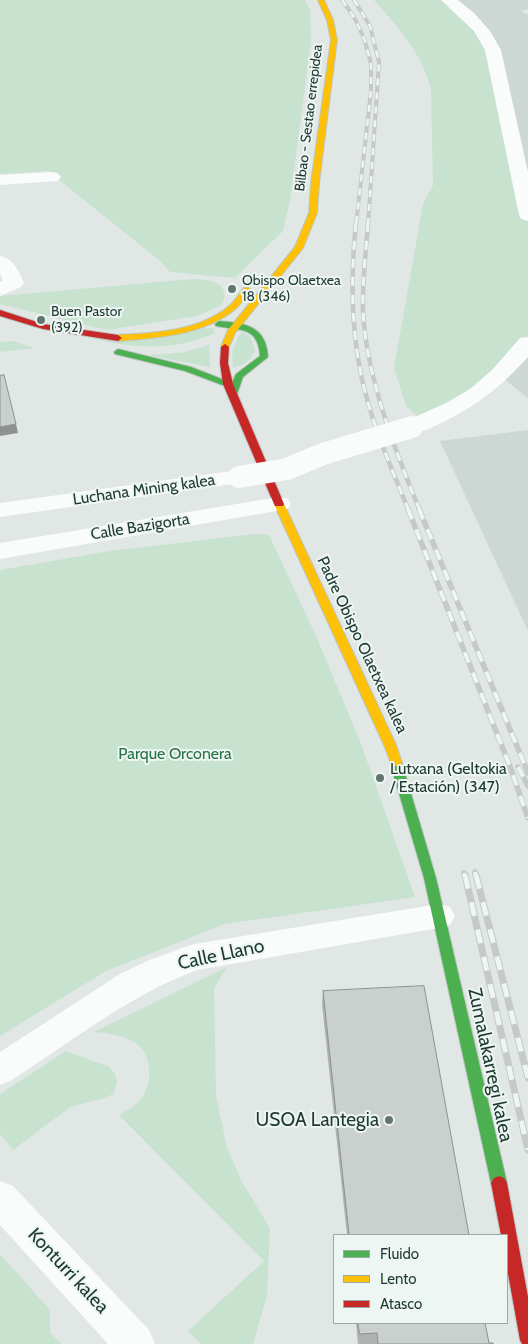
<!DOCTYPE html>
<meta charset="utf-8">
<style>
body{margin:0}
#map{position:relative;width:528px;height:1344px;overflow:hidden;background:#e0e7e4;font-family:Cabin,sans-serif}
canvas{display:block}
.legend{position:absolute;left:333px;top:1234px;width:175px;height:90px;box-sizing:border-box;background:#edf6f2;border:1px solid #9aaaa5;margin:0;padding:6px 9px;list-style:none;font-size:15px;color:#1e3932}
.legend li{display:flex;align-items:center;gap:10px;height:25px}
.legend b{width:25px;border:1px solid #9aaaa5}
</style>
<div id="map">
<canvas width="528" height="1344"></canvas>
<ul class="legend">
<li><b style="height:6px;background:#4caf50"></b>Fluido</li>
<li><b style="height:6px;background:#ffc107"></b>Lento</li>
<li><b style="height:6px;background:#c62828"></b>Atasco</li>
</ul>
</div>
<script>
const context = document.querySelector('canvas').getContext('2d');
context.lineJoin = 'round';
function paint(path, color) {
  context.fillStyle = color;
  context.fill(path, 'evenodd');
}
function trace(path, color, width, dash) {
  context.strokeStyle = color;
  context.lineWidth = width;
  context.lineCap = dash ? 'butt' : 'round';
  context.setLineDash(dash || []);
  context.stroke(path);
}
function write(font, color, halo, rows, align = 'center') {
  context.font = font + ' Cabin,sans-serif';
  context.lineWidth = 4;
  context.setLineDash([]);
  context.textBaseline = 'middle';
  context.strokeStyle = halo;
  context.fillStyle = color;
  for (const [text, x, y, turn = 0] of rows) {
    context.save();
    context.translate(x, y);
    context.rotate((+turn || 0) * Math.PI / 180);
    context.textAlign = isNaN(turn) ? turn : align;
    if (halo) context.strokeText(text, 0, 0);
    context.fillText(text, 0, 0);
    context.restore();
  }
}
paint(new Path2D(`
 M448 0H528V9L521 11 528 15V216Z
 M528 339V398L500 376Z
 M528 430V631L440 441Z`), '#cdd8d4');
paint(new Path2D(`
 M0 0H305L310 10 311 41 290 201 283 231 235 278 170 272 160 261 48 171 0 174Z
 M374 0H448L479 24 528 216V343L523 351 426 424 406 406 394 368 423 204 433 185 431 89C422 53 398 27 374 0Z
 M193 279C210 280 232 282 222 305L197 316 106 330 0 304V296Z
 M207 328H213L215 333C175 351 133 349 91 338Z
 M241 332 250 336 255 350C251 361 244 365 233 368L232 351Z
 M12 341 35 348 0 352V342Z
 M209 345 210 367 148 355 181 353Z
 M255 534 269 535 316 636 360 741 415 897 225 924 106 971 0 1036V570L110 551Z
 M227 967 214 988 216 1096 227 1148 242 1182 270 1228 267 1295 253 1344H201L188 1331 264 1261 119 1115C128 1110 138 1105 143 1096 152 1082 152 1056 138 1045 126 1035 108 1033 94 1032Z
 M66 1051 109 1067 115 1074 117 1083 113 1094 105 1098 70 1107 13 1150 0 1134V1094Z
 M0 1254 50 1310V1333L62 1344H0Z`), '#c8e2d0');
const fast = new Path2D(`
 M219 321C246 323 266 326 268 357L243 377 236 397H230L228 395 231 386H225L185 371 115 354 114 352 118 349 191 367 232 383 236 374 260 356C258 325 239 331 216 326L215 324Z
 M396 759 400 760 402 763 436 878 507 1183 504 1188 499 1190 494 1188 491 1183 424 878 390 763 392 760Z`);
const slow = new Path2D(`
 M318 0H324L333 20 337 40 319 183 317 213 303 248 235 333 228 349H222L221 347 228 330 295 247 309 213 311 183 331 40 327 20Z
 M247 287 251 290C246 297 240 305 233 311 202 335 156 338 118 341L114 338 118 335C154 333 200 331 229 306 235 301 239 294 244 288Z
 M279 501 284 504 396 745 402 763 400 766H392L384 745 274 504Z`);
const jam = new Path2D(`
 M0 310 43 324 118 335 122 338 118 341 43 329 0 316Z
 M225 344 229 347 228 363 233 384 284 504 283 506H275L274 504 223 384 220 363 221 347Z
 M499 1176 504 1178 507 1183 528 1297V1344H522L520 1340 507 1268V1235H501L491 1183 494 1178Z`);
trace(fast, '#bcc6c2', 2);
trace(slow, '#bcc6c2', 2);
trace(jam, '#bcc6c2', 2);
paint(new Path2D(`
 M441 0H458L474 13 490 31 501 50 528 172V221L521 219 519 215 485 50 474 31Z
 M52 172 58 173 61 177 58 181 0 185V175Z
 M0 256C14 259 19 271 24 283L21 287 0 296V282L3 281 0 273Z
 M528 337V357C501 387 474 408 437 425 426 430 416 435 404 432L401 427 404 422 446 403 470 389 492 370 520 338Z
 M239 470 247 472 251 477 247 482 0 517V503Z
 M279 497 288 499 291 504 288 509 0 559V543Z
 M439 904 450 907 455 916 450 925 439 928 197 970C130 995 72 1041 12 1080L0 1085V1052L120 974 147 961 182 948 194 944Z
 M0 1181 13 1186 149 1330 155 1344H108L0 1225Z`), '#fafbfb');
paint(fast, '#4caf50');
paint(slow, '#ffc107');
paint(jam, '#c62828');
const railFar3 = new Path2D(`
 M342 0 354 17 364 38 371 64V91L356 225
 M354 0 370 26 379 62 368 225`);
const railFar2 = new Path2D(`
 M356 223C351 270 351 323 360 369 369 418 390 465 409 511
 M368 223C366 252 362 282 363 311 366 376 395 450 420 511`);
const railFar1 = new Path2D(`
 M408 509 509 764 528 818
 M419 509 528 773
 M518 767 528 786
 M475 872 476 877
 M464 873 465 877`);
const rail = new Path2D(`
 M465 875 528 1150
 M476 875 528 1078`);
trace(railFar3, '#c5c9c8', 4);
trace(railFar2, '#c5c9c8', 4.5);
trace(railFar1, '#c5c9c8', 5.5);
trace(rail, '#c5c9c8', 7);
trace(railFar3, '#edf6f2', 2.5, [7]);
trace(railFar2, '#edf6f2', 3, [9]);
trace(railFar1, '#edf6f2', 4, [11]);
trace(rail, '#edf6f2', 5, [14]);
trace(new Path2D(`
 M239 477 287 469 323 454 412 427`), '#fafbfb', 22);
paint(new Path2D(`
 M323 991 469 1235H347L322 1005Z
 M356 1323H485L489 1343 493 1344H358Z`), '#aeb3b1');
paint(new Path2D(`
 M16 424 18 433 0 436V427Z`), '#8d9290');
const building = new Path2D(`
 M4 375 16 424 0 427V376Z
 M424 986 469 1235H349L323 991Z
 M358 1323H485L489 1343H493V1344H378L377 1333 360 1334Z`);
paint(building, '#cad0ce');
trace(building, '#8d9290', 1);
for (const [x, y, r, color] of [
 [232,289,5,"#627670"],
 [41,320,5,"#627670"],
 [380,778,5,"#627670"],
 [389,1120,5,"#627670"]
]) {
  const dot = new Path2D();
  dot.arc(x, y, r, 0, 2 * Math.PI);
  context.fillStyle = color;
  context.fill(dot);
  trace(dot, '#edf6f2', 2);
}
write('14px', '#1e3932', '#edf6f2', [
 ["Bilbao - Sestao errepidea",309,118,-83]
]);
write('14px', '#1e3932', '#edf6f2', [
 ["Obispo Olaetxea",242,281],
 ["18 (346)",242,297],
 ["Buen Pastor",51,312],
 ["(392)",51,328]
], 'left');
write('16px', '#1e3932', '#edf6f2', [
 ["Luchana Mining kalea",144,490,-8],
 ["Calle Bazigorta",140,527,-9],
 ["Padre Obispo Olaetxea kalea",362,645,65]
]);
write('16px', '#277245', '#edf6f2', [
 ["Parque Orconera",175,754]
]);
write('16px', '#1e3932', '#edf6f2', [
 ["Lutxana (Geltokia",390,769],
 ["/ Estación) (347)",390,787]
], 'left');
write('19px', '#1e3932', '#edf6f2', [
 ["Calle Llano",221,955,-12],
 ["Zumalakarregi kalea",490,1065,78],
 ["Konturri kalea",68,1271,47]
]);
write('19px', '#1e3932', '#edf6f2', [
 ["USOA Lantegia",379,1120]
], 'right');
</script>
